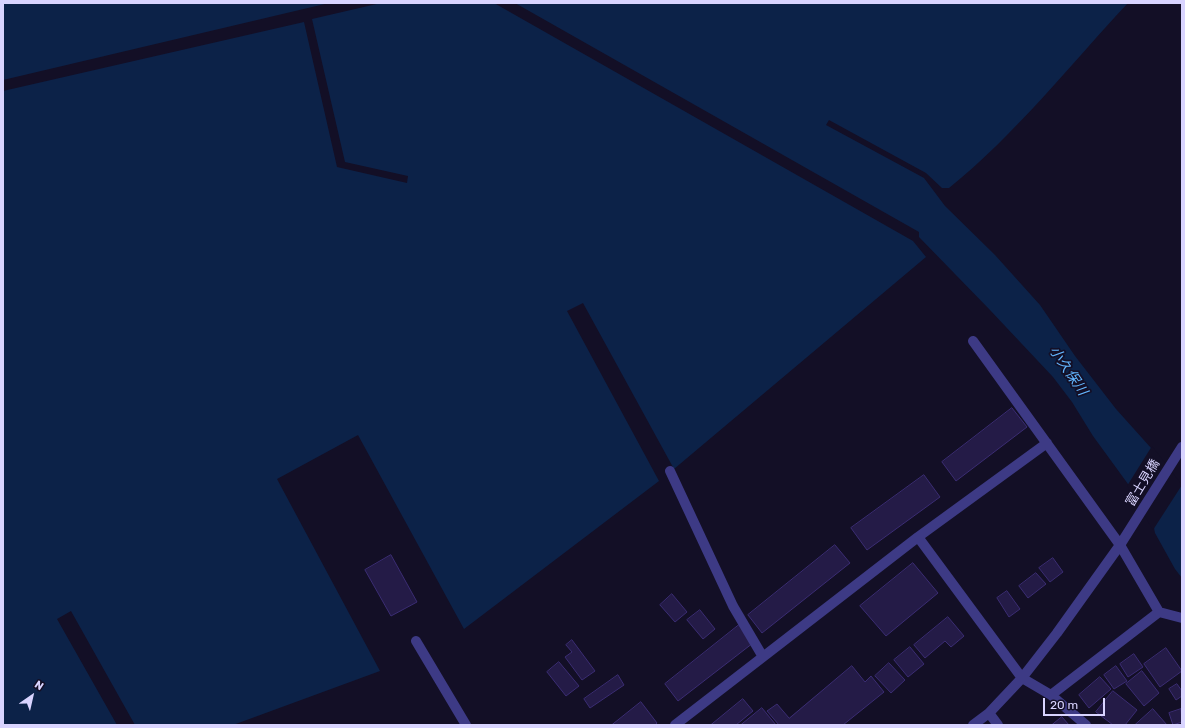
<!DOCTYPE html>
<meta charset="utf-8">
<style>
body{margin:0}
#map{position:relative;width:1185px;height:728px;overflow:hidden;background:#130f26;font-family:Rubik,sans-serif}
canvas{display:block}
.frame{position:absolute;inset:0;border:4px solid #d9d4ff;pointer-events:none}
.north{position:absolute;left:12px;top:676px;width:40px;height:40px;-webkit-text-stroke:3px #130f26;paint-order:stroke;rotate:34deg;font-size:11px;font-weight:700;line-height:16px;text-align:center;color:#d9d4ff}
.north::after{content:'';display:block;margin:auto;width:14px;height:18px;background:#d9d4ff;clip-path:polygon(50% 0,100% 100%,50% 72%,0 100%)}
.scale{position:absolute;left:1043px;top:698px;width:62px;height:18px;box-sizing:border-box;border:2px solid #d9d4ff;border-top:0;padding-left:5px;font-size:12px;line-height:14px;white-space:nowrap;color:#d9d4ff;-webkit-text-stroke:3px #130f26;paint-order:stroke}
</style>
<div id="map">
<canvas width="1185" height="728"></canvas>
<div class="frame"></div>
<div class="north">N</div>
<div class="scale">20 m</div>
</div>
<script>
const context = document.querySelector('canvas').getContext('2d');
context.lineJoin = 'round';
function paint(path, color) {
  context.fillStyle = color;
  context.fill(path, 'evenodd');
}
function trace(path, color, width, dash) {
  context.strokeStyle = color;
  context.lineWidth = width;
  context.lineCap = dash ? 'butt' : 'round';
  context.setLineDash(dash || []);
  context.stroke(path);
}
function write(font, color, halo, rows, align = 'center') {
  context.font = font + ' Rubik,"Noto Sans JP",sans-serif';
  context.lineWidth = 3.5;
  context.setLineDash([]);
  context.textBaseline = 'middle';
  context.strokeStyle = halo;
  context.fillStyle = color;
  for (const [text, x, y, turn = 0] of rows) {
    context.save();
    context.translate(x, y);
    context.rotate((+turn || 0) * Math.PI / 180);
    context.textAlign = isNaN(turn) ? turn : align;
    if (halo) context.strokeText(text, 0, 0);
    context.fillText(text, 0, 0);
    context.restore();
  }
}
paint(new Path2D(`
 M3 3H329L3 80Z
 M381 3H494L913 241 926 257 674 469 583 303 567 311 659 481 464 629 358 435 277 479 380 671 233 725H135L71 611 57 619 117 725H3V91L304 22 337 167 407 183 408 176 345 162 312 19Z
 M515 3H1128C1069 66 1016 134 949 188H942L926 173 829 120 826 125 924 178 945 206 995 255 1040 305 1075 356 1116 409 1151 448 1182 488V578L1175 569 1155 533 1154 528 1128 484 1093 436 1072 402 1053 377 990 310 919 237V232Z`), '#0c2248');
paint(new Path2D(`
 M1152 446 1182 485 1153 530 1127 486Z`), '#130f26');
const building = new Path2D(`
 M1012 408 1027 427 956 481 942 462Z
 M924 475 940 497 867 550 851 528Z
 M835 545 850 563 762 633 748 615Z
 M391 555 417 602 391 616 365 570Z
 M1053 558 1063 572 1050 582 1039 568Z
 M913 563 938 593 886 636 860 606Z
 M1036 573 1046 584 1028 598 1019 586Z
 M1007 591 1020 609 1009 617 997 598Z
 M672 594 687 612 675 622 660 605Z
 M700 610 715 629 703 639 687 620Z
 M948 617 964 636 951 647 945 641 925 658 914 645Z
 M739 625 753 643 678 701 665 684Z
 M572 640 595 671 582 680 565 657 572 652 566 645Z
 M910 647 924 664 908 677 894 660Z
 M1166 648 1182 671 1160 687 1144 664Z
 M1134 654 1143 667 1128 677 1120 664Z
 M559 662 579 686 566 696 547 672Z
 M889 663 905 680 891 693 875 676Z
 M852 666 865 682 871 676 884 692 843 725H779L767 711 777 704 789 718Z
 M1116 666 1127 681 1114 689 1104 675Z
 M1142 671 1159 693 1144 706 1126 684Z
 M618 675 624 685 590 708 584 699Z
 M1100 677 1111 689 1089 708 1079 695Z
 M1177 684 1182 691V696L1176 700 1169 689Z
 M1113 691 1137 710 1125 725H1113L1096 712Z
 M743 699 753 711 736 725H711Z
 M641 702 657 723 655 725H612Z
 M762 708 776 725H741Z
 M1153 709 1167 725H1135Z
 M1181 709 1182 722 1173 725 1169 713Z
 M1062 717 1069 725H1052Z`);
paint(building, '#241b47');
trace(building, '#3b2d73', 1);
trace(new Path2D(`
 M973 341 1120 545 1159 612 1182 618
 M670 471 733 606 763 657
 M918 537 1022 678 1051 695 1086 725
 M416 641 466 725
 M1051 695 1159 612
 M989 713 998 725
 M675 725 918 537 1047 443
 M973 725 989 713 1022 678 1057 633 1120 545 1182 447`), '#3d3a85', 10);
write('13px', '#d9d4ff', '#130f26', [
 ["富士見橋",1143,483,-59]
]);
write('italic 14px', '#62b6ff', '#130f26', [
 ["小久保川",1068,371,56]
]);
</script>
